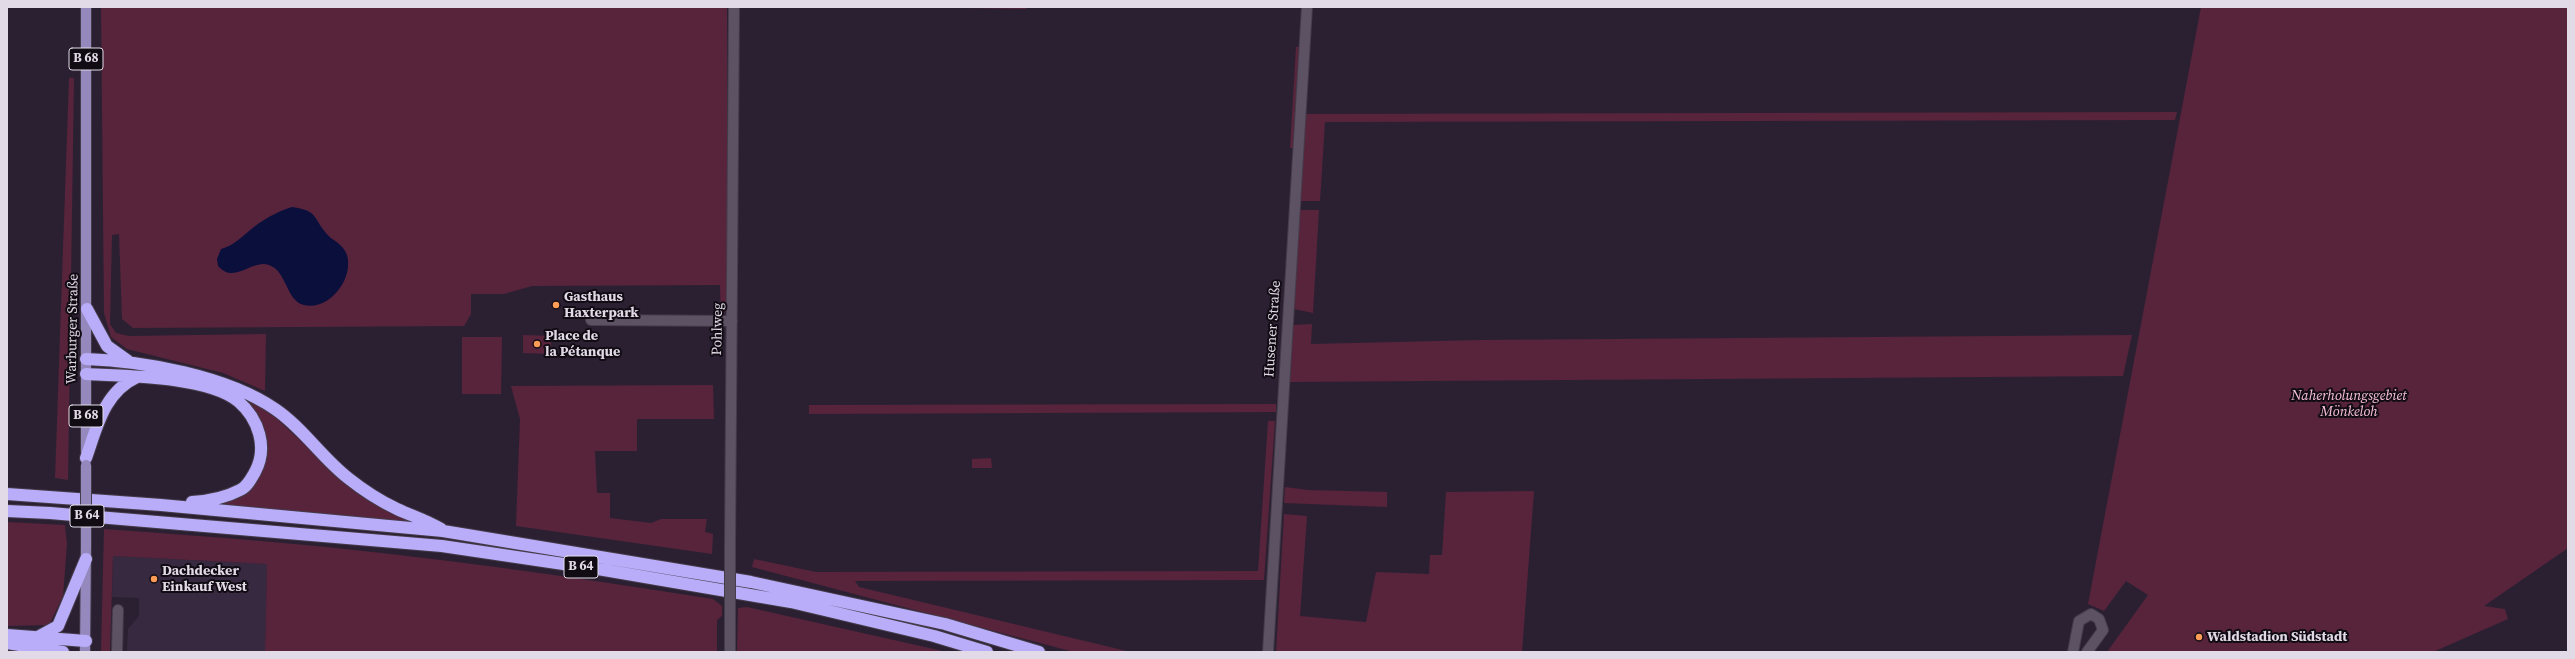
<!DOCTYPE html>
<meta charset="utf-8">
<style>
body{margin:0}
#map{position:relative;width:2575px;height:659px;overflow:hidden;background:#2b2032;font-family:"Source Serif 4",serif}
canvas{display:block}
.frame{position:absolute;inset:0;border:8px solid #e2dbe7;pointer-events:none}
</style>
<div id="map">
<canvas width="2575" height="659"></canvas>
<div class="frame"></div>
</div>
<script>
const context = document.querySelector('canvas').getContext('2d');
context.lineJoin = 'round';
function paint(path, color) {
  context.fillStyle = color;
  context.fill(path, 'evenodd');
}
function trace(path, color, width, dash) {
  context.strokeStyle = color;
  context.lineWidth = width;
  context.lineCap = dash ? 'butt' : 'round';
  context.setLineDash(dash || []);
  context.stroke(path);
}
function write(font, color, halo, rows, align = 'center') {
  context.font = font + ' "Source Serif 4",serif';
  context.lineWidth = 4;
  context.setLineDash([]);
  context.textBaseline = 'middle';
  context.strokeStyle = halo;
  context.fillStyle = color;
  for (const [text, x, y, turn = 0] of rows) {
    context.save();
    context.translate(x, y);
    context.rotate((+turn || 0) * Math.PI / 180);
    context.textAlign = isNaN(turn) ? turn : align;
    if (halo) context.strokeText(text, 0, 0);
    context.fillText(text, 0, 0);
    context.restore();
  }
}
paint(new Path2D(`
 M113 556 267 564 265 652H127L128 629 139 616V598L112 597Z`), '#372a40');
paint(new Path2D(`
 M101 7H727V310L721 317 720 285 532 286 504 294H471V314L464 326 133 328 122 319 119 234 112 235 110 324 116 333 129 336 266 334 265 391 223 373 127 349 111 337 104 313Z
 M904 7H1026V9Z
 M2201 7H2568V548L2484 606 2505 609 2508 619 2433 652H2107L2148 595 2126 581 2104 611 2088 604Z
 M1296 47H1299L1293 148H1290Z
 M69 78H74L68 480 55 478Z
 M2177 112 2175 120 1325 122 1320 201H1300L1305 114Z
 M1299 210H1319L1313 313 1294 309Z
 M1312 324 1311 344 1481 340 2132 335 2123 376 1290 382 1293 325Z
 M523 335 551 336V354L523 353Z
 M462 337H502L501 394H462Z
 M713 385 714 419H637V451H595L597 493H610V518L651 523 661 519H707L705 532 713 534 712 554 516 526 520 419 511 386Z
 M243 397 274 416 343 481 367 500 419 525 219 505 243 495 263 465Z
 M1276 404V412L809 414V405Z
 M1268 421H1275L1264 580 855 581 859 587 1131 652H1074L752 567 754 559 816 572 1258 571Z
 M991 458 992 468H972V459Z
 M1285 487 1308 490 1387 492V507L1284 503Z
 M1534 491 1522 652H1276L1284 514 1307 516 1300 616 1366 622 1376 572 1429 574 1430 555H1442L1446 492Z
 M7 522 65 525 67 544 63 596 49 625 7 626Z
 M104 529C160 533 217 537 273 542 421 555 567 576 713 599L722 606V616L717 620V652H265L267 564 113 556 110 652H101Z
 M747 607 947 652H737L738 608Z`), '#57243c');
paint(new Path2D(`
 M292 207C318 211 312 216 326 233 332 241 343 243 347 255 354 279 329 311 304 305 286 301 287 271 269 265 251 259 235 285 218 266L217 259 221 249C234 245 239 239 249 231 262 220 276 212 292 207Z`), '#0a0f3c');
const street = new Path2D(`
 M591 320 732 321
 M730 546 734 7
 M117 652 118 610
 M730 652V625
 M1268 652 1307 7
 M2073 652 2079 621 2091 614 2099 619 2103 630 2087 652`);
const primary = new Path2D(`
 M86 7V451
 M85 652 86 545`);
const highway = new Path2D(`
 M87 309 107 346 128 361
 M86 359C144 361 227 376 275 409 303 428 322 458 348 478 363 490 380 501 397 509 412 516 426 520 441 529
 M86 374C125 376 207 376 238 401 259 419 268 448 255 472 251 479 247 487 240 490 225 498 208 501 192 502
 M86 458C97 427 104 392 137 377
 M7 494 161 505 443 531 751 582 945 624 1039 652
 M7 511 50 513 442 546 604 570 791 602 934 636 987 652
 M7 635 86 641
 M36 638 58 626 86 559
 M7 643 63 652`);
trace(street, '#453c4a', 12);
trace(primary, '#453c4a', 12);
trace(highway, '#453c4a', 14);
trace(street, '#5d5164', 10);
trace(primary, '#9488bd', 10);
trace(highway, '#b9adf9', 12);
const streetBridge = new Path2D(`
 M730 625V546`);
const primaryBridge = new Path2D(`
 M86 545V465`);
trace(streetBridge, '#453c4a', 12, []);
trace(primaryBridge, '#453c4a', 12, []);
trace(streetBridge, '#5d5164', 10);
trace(primaryBridge, '#9488bd', 10);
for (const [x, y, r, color] of [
 [556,305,4,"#fd9c56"],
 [537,344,4,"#fd9c56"],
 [154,579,4,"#fd9c56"],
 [2199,637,4,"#fd9c56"]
]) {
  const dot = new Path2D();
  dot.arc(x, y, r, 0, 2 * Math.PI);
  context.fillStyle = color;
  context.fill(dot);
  trace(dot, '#110c14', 1.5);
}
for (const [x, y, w] of [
 [86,59,34],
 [86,416,34],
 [87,516,34],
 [581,567,34]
]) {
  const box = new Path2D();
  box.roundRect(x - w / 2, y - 11, w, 22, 3);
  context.fillStyle = '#110c14';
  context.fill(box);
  trace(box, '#e2dbe7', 1);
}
write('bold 13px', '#e2dbe7', null, [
 ["B 68",86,59],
 ["B 68",86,416],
 ["B 64",87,516],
 ["B 64",581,567]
]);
write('bold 14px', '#e2dbe7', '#110c14', [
 ["Gasthaus",564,297],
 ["Haxterpark",564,313],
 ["Place de",545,336],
 ["la Pétanque",545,352],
 ["Dachdecker",162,571],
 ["Einkauf West",162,587],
 ["Waldstadion Südstadt",2207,637]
], 'left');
write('14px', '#e2dbe7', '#110c14', [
 ["Warburger Straße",73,329,-89],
 ["Pohlweg",718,329,-89],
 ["Husener Straße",1273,329,-86]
]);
write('italic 14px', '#f8c0d6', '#110c14', [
 ["Naherholungsgebiet",2349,396],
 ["Mönkeloh",2349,412]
]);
</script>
